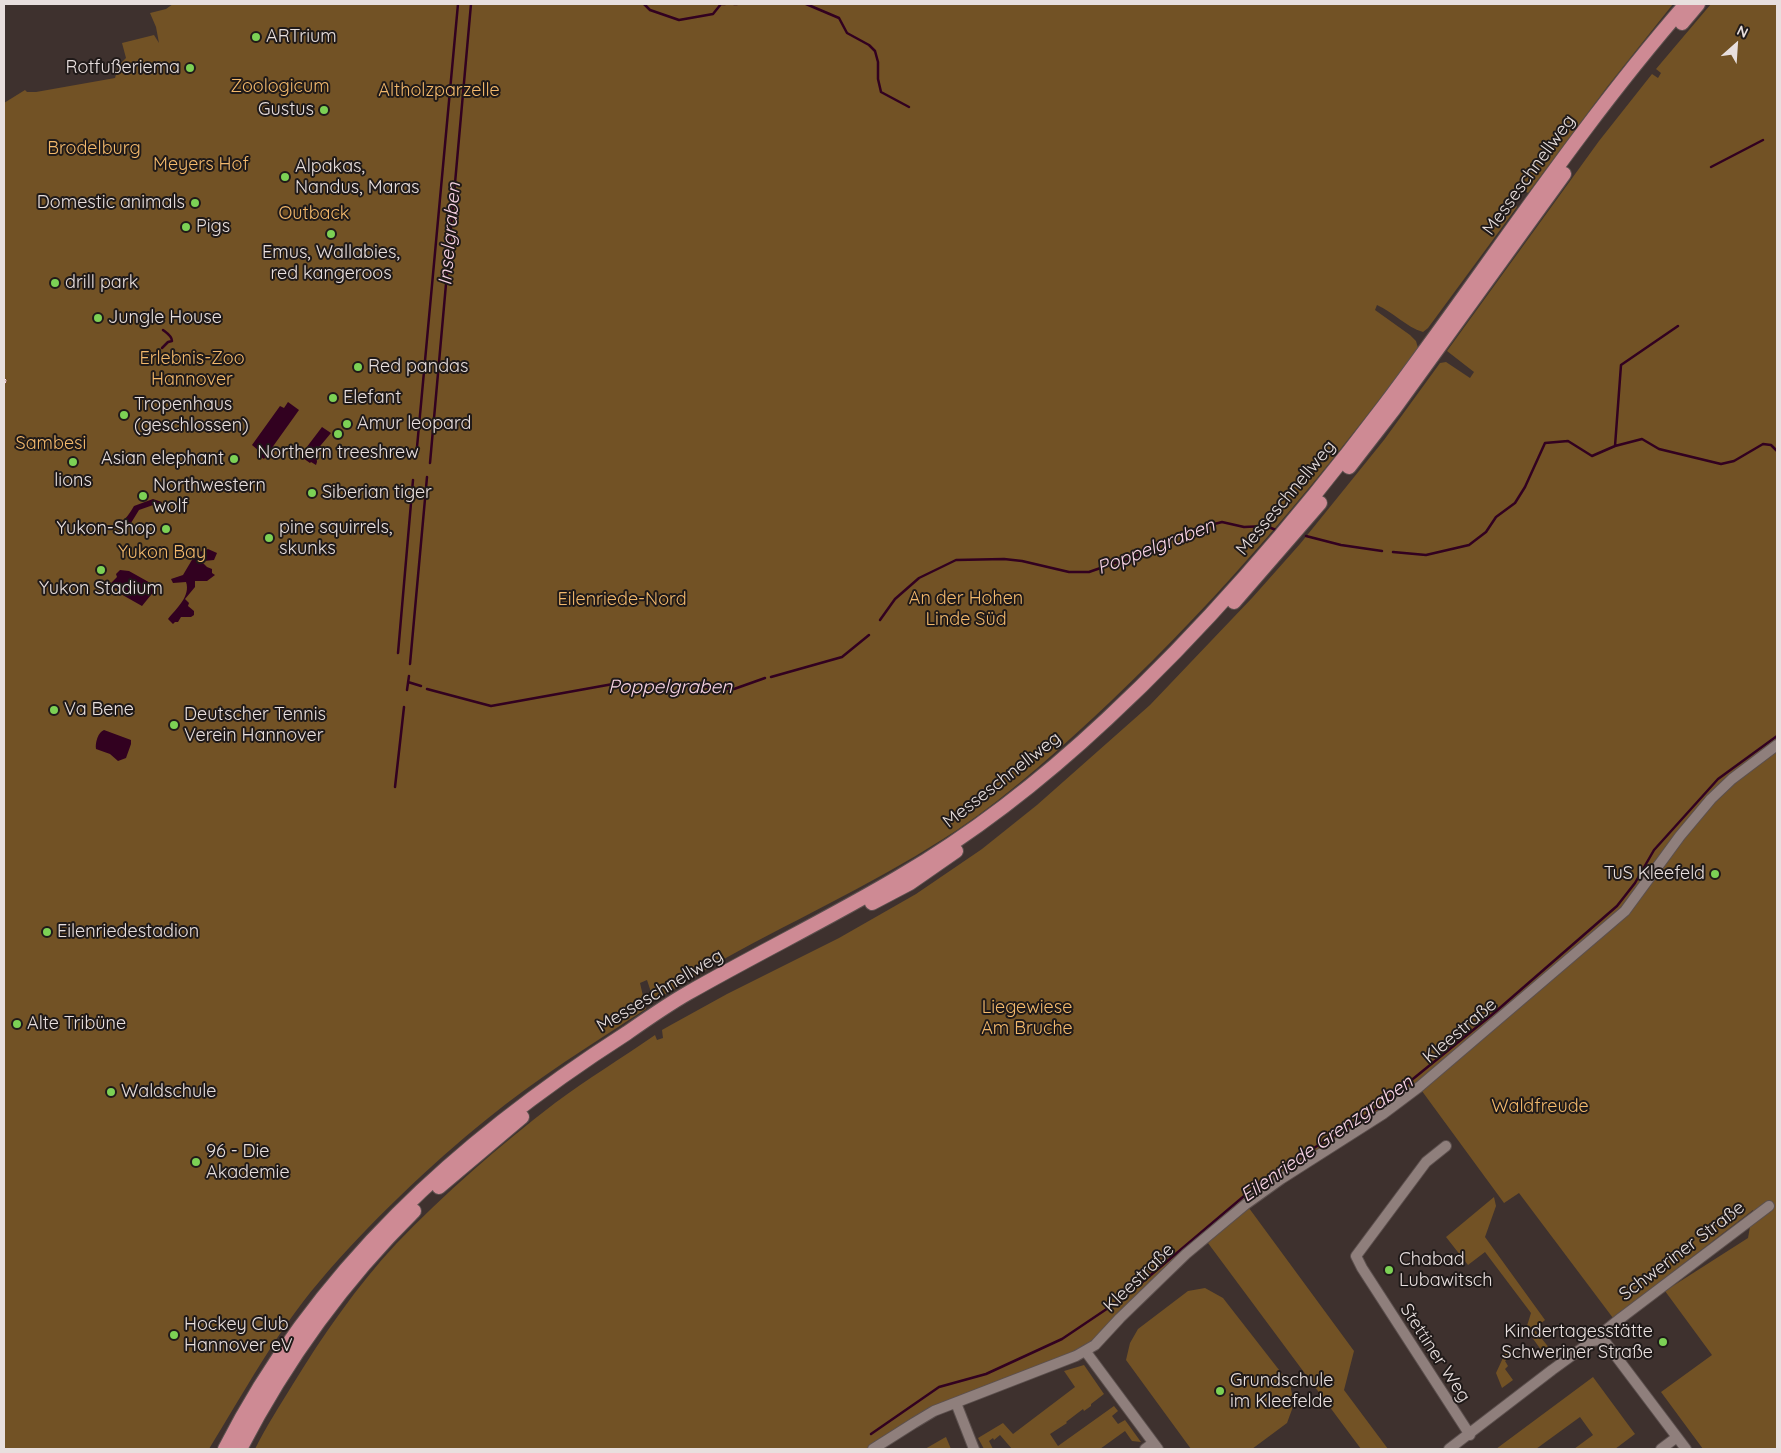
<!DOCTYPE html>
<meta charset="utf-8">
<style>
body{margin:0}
#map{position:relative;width:1781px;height:1453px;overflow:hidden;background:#3e312e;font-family:Quicksand,sans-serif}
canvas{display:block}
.frame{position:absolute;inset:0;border:5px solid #e8dfde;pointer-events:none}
.north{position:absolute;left:1711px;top:20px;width:50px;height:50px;-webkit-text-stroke:4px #201a19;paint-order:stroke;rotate:26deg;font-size:14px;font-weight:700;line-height:20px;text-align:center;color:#e8dfde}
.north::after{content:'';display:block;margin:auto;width:18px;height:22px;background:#e8dfde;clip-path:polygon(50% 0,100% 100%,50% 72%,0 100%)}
</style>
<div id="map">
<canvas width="1781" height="1453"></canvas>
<div class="frame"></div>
<div class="north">N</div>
</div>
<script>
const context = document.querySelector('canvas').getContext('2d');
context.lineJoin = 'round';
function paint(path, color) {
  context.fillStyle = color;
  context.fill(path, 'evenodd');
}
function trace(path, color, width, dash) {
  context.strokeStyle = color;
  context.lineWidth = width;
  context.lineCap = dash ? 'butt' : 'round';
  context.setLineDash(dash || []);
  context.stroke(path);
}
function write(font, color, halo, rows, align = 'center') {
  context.font = font + ' Quicksand,sans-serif';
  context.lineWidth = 4;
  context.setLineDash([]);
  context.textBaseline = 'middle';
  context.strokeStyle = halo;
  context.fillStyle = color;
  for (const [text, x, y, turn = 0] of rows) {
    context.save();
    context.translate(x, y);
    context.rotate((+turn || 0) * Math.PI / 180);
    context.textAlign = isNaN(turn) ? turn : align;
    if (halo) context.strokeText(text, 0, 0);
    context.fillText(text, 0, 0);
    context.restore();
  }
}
paint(new Path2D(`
 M173 4H1673L1607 87 1528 193 1524 190 1514 203 1517 207 1428 328 1423 332C1406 327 1393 312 1377 305L1375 310 1410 335 1416 341 1418 348C1325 474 1224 594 1110 702 1062 747 1012 793 957 830 883 879 802 916 724 959 701 972 678 987 654 1001L647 980 640 983 646 1009C592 1044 537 1078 487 1119 430 1165 367 1225 319 1282 277 1331 243 1394 209 1449H4V103L25 90 27 92H36L115 78 118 66 126 58 122 43 154 35 159 43 156 27 150 13 166 9Z
 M1711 4H1777V1449H1703L1661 1392 1712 1355 1665 1291 1748 1238 1753 1210 1613 1318 1519 1193 1504 1203 1419 1087 1246 1204 1354 1351 1344 1390 1388 1449H1361L1205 1239 1095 1345 934 1411 873 1449H255C266 1427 280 1405 293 1384 323 1335 357 1286 396 1244 445 1193 499 1146 555 1103 587 1079 622 1058 655 1035L657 1040 663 1038 662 1030 669 1026 727 994 839 938 916 894 982 849 1037 805 1150 705 1252 598 1300 544 1384 440 1440 363 1446 362 1470 378 1474 372 1447 351 1599 141 1652 74 1658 78 1661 73 1656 69Z
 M1494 1197 1496 1206 1485 1237 1545 1320 1534 1329 1550 1349 1544 1354 1526 1329 1531 1313 1485 1252 1468 1265 1446 1237Z
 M1205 1288 1223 1298 1290 1384 1294 1404 1287 1423 1252 1449H1191L1126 1360 1130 1343 1138 1329 1188 1291Z
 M1508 1347 1514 1354 1505 1361 1508 1366 1505 1369 1513 1380 1502 1388 1496 1373Z
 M1084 1365 1104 1394 1091 1404V1406L1084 1411 1083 1409 1066 1422 1067 1423 1050 1434 1058 1446 1114 1406 1118 1411 1112 1416 1118 1424 1125 1420 1141 1442 1132 1441 1125 1431 1100 1449H1012L1000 1435 994 1440 993 1438 989 1441 993 1449H984L978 1438 1003 1423 1013 1434 1075 1387 1064 1371Z
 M1593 1377 1635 1434 1615 1449H1574L1593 1435 1580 1417 1536 1449H1496Z
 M946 1437 951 1449H925L944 1438Z`), '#725225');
paint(new Path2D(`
 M288 402 299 410 264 459 257 454 259 451 252 445 280 406 284 408Z
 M322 427 331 433 316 451 317 462 316 465 311 462 310 463 300 456Z
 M153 499 162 502 160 505 156 504 139 510 131 523 127 526H119L116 523C126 521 129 514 134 506Z
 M208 549 217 553 214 560 204 561 203 563 207 567 212 569V573L215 575 207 581H195V587L185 599 189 603 188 606 194 611V615L191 617H181L178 622H175L173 624 168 619C176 609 191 596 186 582L173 583 171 579 183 575 196 553Z
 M120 570 129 571 154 585 152 588 155 590 142 606 119 593V590L116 588 114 589V592L105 589 117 577 116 574Z
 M104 730 131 740V744L126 758 118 761 110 754 96 749C95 743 98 732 104 730Z`), '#320120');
trace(new Path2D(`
 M644 4 650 10 679 20 713 14 721 4H725
 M734 4H737
 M806 4 839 18 847 33 869 45 875 51 878 62V79L881 92 909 107
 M1711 167 1763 140
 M162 348 168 342 172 341C172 336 167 333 163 330
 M1615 446 1621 365 1678 326
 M416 458 458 4
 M430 463 471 4
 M1306 536 1341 545 1382 551
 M1393 552 1426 555 1469 545 1486 532 1496 517 1515 503 1525 487 1545 443 1568 441 1592 456 1615 446 1642 439 1659 449 1721 464 1734 461 1763 444 1771 445 1777 451
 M880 620 895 599 919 578 956 560 1004 559 1022 561 1069 572H1089L1152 550 1167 540 1187 531 1222 522 1244 527 1266 526 1276 530
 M398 653 413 480
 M410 664 427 477
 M771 677 842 657 869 635
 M408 682 421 686
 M427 689 491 706 613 684H672L734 689 765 678
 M407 690 409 676
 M395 787 404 707
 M871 1434 939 1387 986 1374 1062 1339 1126 1296 1263 1180 1376 1109 1494 1013 1617 906 1635 883 1654 850 1718 779 1777 736`), '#320120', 2.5);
trace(new Path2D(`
 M4 378 6 380 4 389`), '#f9d4e6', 1, [6, 5]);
const minor = new Path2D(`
 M1446 1146 1426 1162 1356 1256 1362 1268 1470 1435
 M1600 1340 1606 1343 1686 1449
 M1086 1352 1158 1449
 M956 1403 974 1449
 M873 1449 914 1423 934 1411 1076 1356 1095 1345 1120 1318 1186 1254 1246 1204 1281 1179 1383 1114 1419 1087 1625 911 1680 836 1711 799 1732 779 1777 745
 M1145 1449 1153 1443
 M1449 1449 1552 1370 1592 1341 1600 1340 1606 1330 1621 1318 1769 1206
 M1661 1449 1677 1437`);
const trunk = new Path2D(`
 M1682 23 1698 4
 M1349 467 1394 409 1564 174
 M1234 602 1320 503
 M872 903 910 883 956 851
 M439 1187 522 1117
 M225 1449C316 1270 460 1140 627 1033 647 1019 667 1005 688 993 758 953 830 918 899 877 974 833 1044 778 1107 719 1208 625 1301 516 1384 406 1485 272 1576 130 1686 4
 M240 1449C285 1362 344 1280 414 1211`);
trace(minor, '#5c504e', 12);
trace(trunk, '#5c504e', 16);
trace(minor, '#8f7f7c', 10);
trace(trunk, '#ce8a94', 14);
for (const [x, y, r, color] of [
 [256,37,5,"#7cd155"],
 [190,68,5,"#7cd155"],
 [324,110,5,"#7cd155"],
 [285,177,5,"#7cd155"],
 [195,203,5,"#7cd155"],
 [186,227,5,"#7cd155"],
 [331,234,5,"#7cd155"],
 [55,283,5,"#7cd155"],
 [98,318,5,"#7cd155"],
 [358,367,5,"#7cd155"],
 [333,398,5,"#7cd155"],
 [124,415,5,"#7cd155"],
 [347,424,5,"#7cd155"],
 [338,434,5,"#7cd155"],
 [234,459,5,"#7cd155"],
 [73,462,5,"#7cd155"],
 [312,493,5,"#7cd155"],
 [143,496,5,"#7cd155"],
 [166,529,5,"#7cd155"],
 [269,538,5,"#7cd155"],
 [101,570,5,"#7cd155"],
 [54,710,5,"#7cd155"],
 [174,725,5,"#7cd155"],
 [1715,874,5,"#7cd155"],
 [47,932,5,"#7cd155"],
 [17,1024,5,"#7cd155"],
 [111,1092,5,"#7cd155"],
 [196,1162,5,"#7cd155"],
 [1389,1270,5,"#7cd155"],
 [174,1335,5,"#7cd155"],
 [1663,1342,5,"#7cd155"],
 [1220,1391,5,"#7cd155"]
]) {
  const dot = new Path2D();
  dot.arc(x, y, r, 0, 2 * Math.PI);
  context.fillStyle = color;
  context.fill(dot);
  trace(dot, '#201a19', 2);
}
write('18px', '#e8dfde', '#201a19', [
 ["ARTrium",266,37],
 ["Rotfußeriema",180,68,"right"],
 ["Gustus",314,110,"right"],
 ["Alpakas,",295,167],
 ["Nandus, Maras",295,188],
 ["Domestic animals",185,203,"right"],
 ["Pigs",196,227],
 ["Emus, Wallabies,",331,253,"center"],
 ["red kangeroos",331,274,"center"],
 ["drill park",65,283],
 ["Jungle House",108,318],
 ["Red pandas",368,367],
 ["Elefant",343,398],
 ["Tropenhaus",134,405],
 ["(geschlossen)",134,426],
 ["Amur leopard",357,424],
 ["Northern treeshrew",338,453,"center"],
 ["Asian elephant",224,459,"right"],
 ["lions",73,481,"center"],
 ["Northwestern",153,486],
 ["wolf",153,507],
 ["Siberian tiger",322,493],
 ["pine squirrels,",279,528],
 ["skunks",279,549],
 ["Yukon-Shop",156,529,"right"],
 ["Yukon Stadium",101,589,"center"],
 ["Va Bene",64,710],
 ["Deutscher Tennis",184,715],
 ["Verein Hannover",184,736],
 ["TuS Kleefeld",1705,874,"right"],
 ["Eilenriedestadion",57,932],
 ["Alte Tribüne",27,1024],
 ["Waldschule",121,1092],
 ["96 - Die",206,1152],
 ["Akademie",206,1173],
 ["Chabad",1399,1260],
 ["Lubawitsch",1399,1281],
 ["Hockey Club",184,1325],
 ["Hannover eV",184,1346],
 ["Kindertagesstätte",1653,1332,"right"],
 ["Schweriner Straße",1653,1353,"right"],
 ["Grundschule",1230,1381],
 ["im Kleefelde",1230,1402]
], 'left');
write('18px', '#f3b96c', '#201a19', [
 ["Zoologicum",280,87],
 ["Altholzparzelle",439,91],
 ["Brodelburg",94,149],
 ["Meyers Hof",201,165],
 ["Outback",314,214],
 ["Erlebnis-Zoo",192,359],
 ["Hannover",192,380],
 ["Sambesi",51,444],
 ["Yukon Bay",162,553],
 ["An der Hohen",966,599],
 ["Linde Süd",966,620],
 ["Eilenriede-Nord",622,600],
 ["Liegewiese",1027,1008],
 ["Am Bruche",1027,1029],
 ["Waldfreude",1540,1107]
]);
write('18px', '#e8dfde', '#201a19', [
 ["Messeschnellweg",1529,175,-54],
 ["Messeschnellweg",1286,498,-50],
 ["Messeschnellweg",1002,780,-38],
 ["Messeschnellweg",660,991,-31],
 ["Kleestraße",1460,1031,-40],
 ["Schweriner Straße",1682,1251,-37],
 ["Kleestraße",1139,1278,-44],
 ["Stettiner Weg",1435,1353,57]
]);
write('italic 19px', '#f9d4e6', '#201a19', [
 ["Inselgraben",450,234,-85],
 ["Poppelgraben",1156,547,-21],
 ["Poppelgraben",670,687],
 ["Eilenriede Grenzgraben",1327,1139,-35]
]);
</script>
